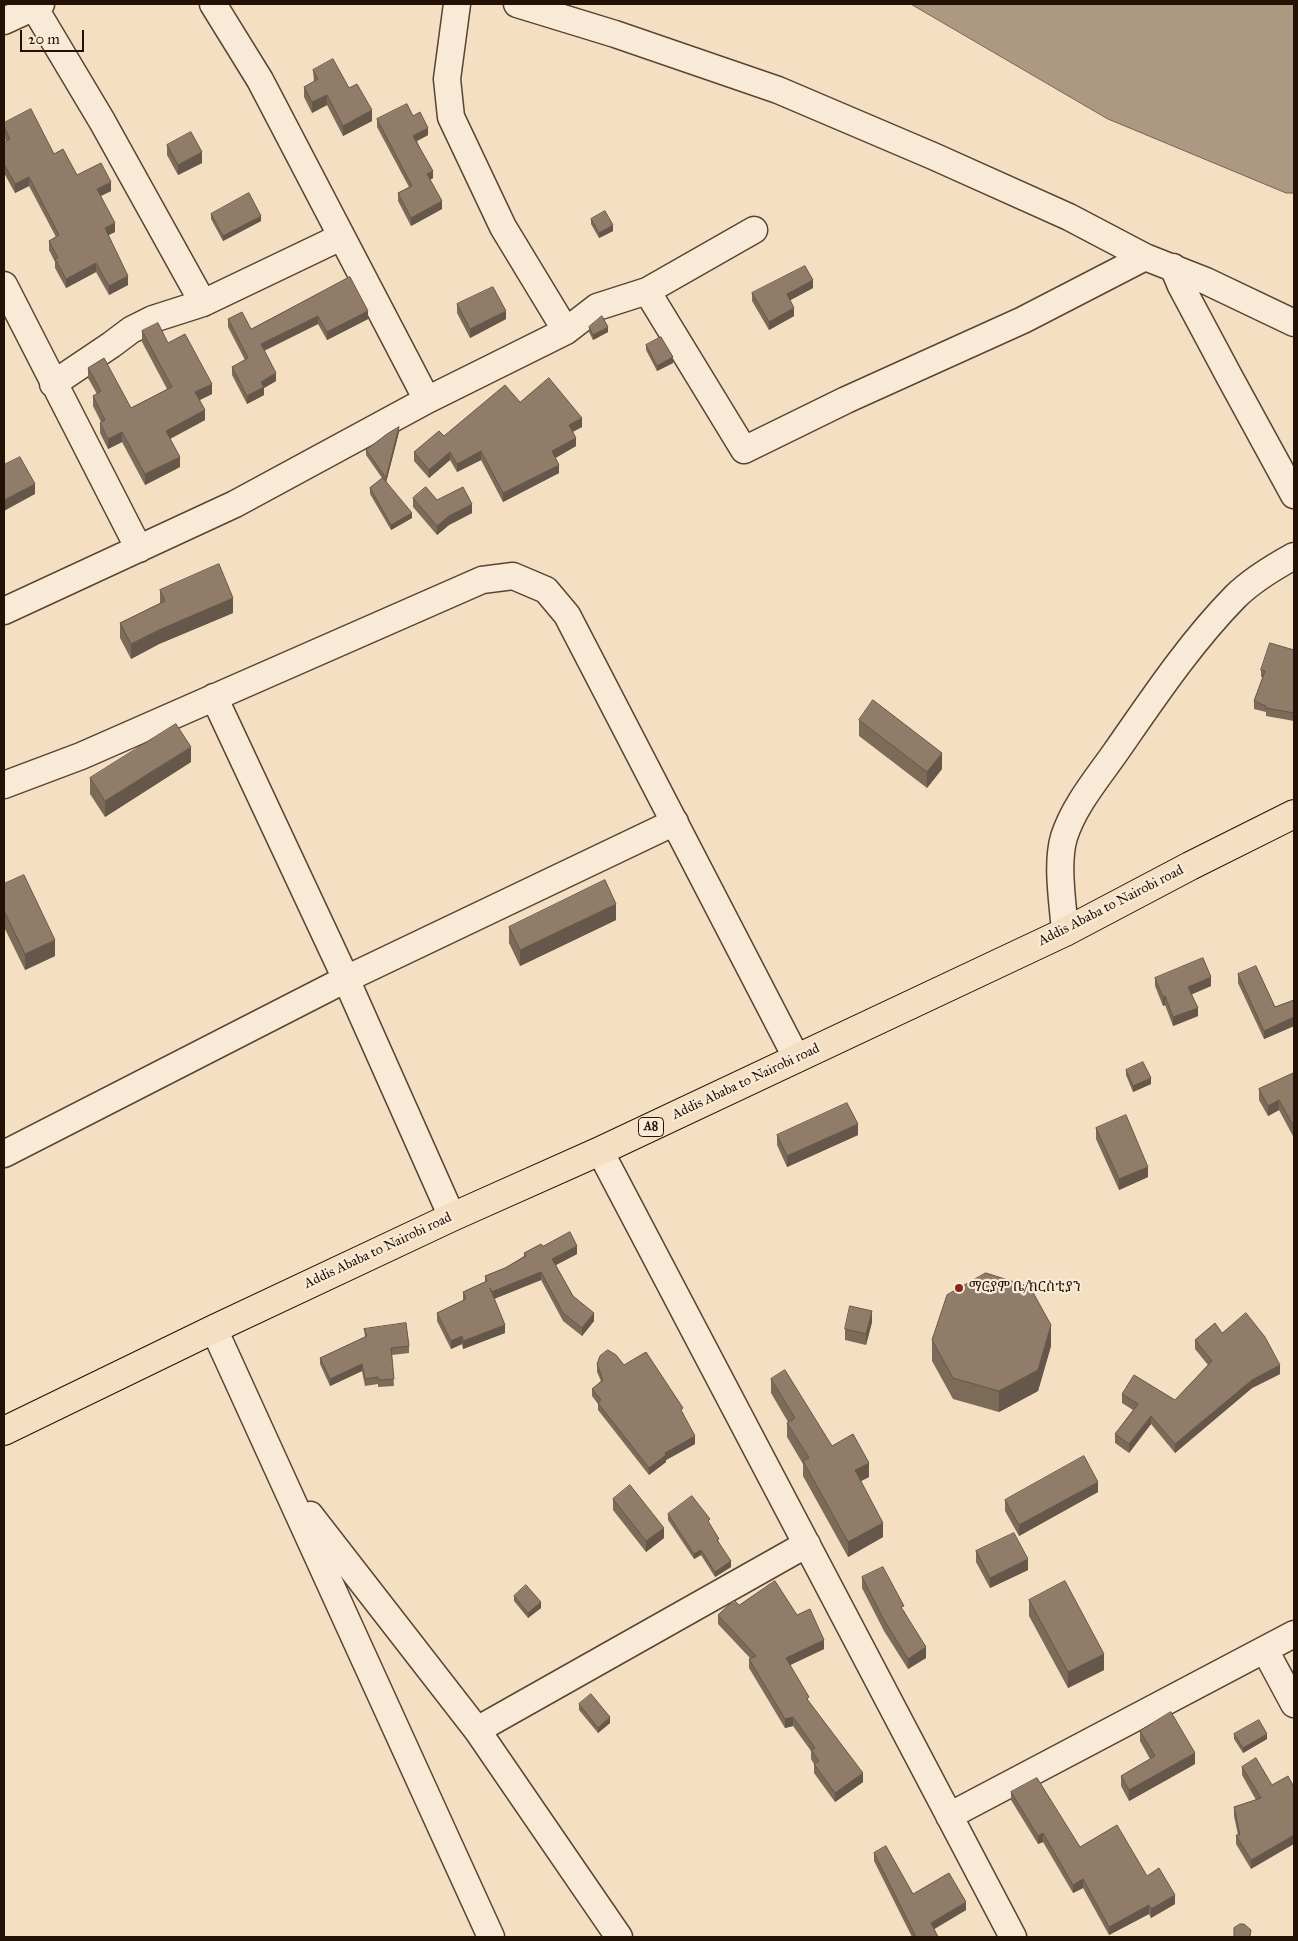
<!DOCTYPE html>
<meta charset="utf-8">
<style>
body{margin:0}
#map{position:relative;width:1298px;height:1941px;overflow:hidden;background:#f4dfc2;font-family:"IM FELL Great Primer",serif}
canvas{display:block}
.frame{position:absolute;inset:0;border:5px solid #241106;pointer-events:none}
.scale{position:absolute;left:20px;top:30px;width:64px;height:22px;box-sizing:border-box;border:2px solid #241106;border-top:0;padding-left:6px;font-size:15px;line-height:18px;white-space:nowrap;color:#241106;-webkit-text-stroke:4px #f8ead7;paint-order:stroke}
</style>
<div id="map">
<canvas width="1298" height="1941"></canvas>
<div class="frame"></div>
<div class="scale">20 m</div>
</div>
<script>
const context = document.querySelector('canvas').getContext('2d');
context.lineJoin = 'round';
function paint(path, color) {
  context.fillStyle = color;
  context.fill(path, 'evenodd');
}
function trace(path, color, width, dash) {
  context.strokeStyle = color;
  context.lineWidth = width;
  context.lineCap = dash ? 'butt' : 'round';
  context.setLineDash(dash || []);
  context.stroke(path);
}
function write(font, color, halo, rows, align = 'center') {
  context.font = font + ' "IM FELL Great Primer","Noto Serif Ethiopic",serif';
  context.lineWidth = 4.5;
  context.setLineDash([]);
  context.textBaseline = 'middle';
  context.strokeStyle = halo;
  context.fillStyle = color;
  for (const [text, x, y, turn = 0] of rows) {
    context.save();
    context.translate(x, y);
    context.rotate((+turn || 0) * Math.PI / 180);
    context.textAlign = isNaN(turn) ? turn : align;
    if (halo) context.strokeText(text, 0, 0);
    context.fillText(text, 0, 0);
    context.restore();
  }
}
const water = new Path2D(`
 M911 4H1294V193H1286L1108 119Z`);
paint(water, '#ad9982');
trace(water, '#766350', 1);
const minor = new Path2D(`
 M213 4 260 80 427 400
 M457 4 447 79 451 117 503 227 566 331
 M517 4 615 34 778 90 933 156 1069 217 1145 257 1206 281 1294 323
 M34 7 102 121 203 303
 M4 21 41 4
 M1173 267 1181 286 1229 376 1294 495
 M4 285 139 549
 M647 291 744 450 846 400 1023 320 1145 257
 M53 384 111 345 131 330 153 319 203 303 341 237
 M4 611 235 504 427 400 566 331 597 307 647 291 754 230
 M214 697 346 979 452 1217
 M4 785 81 756 482 580 513 576 546 590 567 615 796 1057
 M1065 932C1063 904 1056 864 1064 837 1074 806 1096 780 1115 753 1152 700 1189 644 1235 597 1251 581 1274 567 1294 556
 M600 1151 1013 1937
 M4 1154 346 979 675 822
 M214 1329 491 1937
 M310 1515 477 1730 619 1937
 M1265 1650 1294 1704
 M477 1730 807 1544
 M949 1816 1294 1634`);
const highway = new Path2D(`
 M4 1431 214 1329 452 1217 600 1151 1065 932 1190 866 1294 814`);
trace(minor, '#584435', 29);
trace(highway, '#241106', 30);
trace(minor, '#f8ead7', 26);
trace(highway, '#f4dfc2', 28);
paint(new Path2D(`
 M313 70 349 88 372 121 343 136 327 105 312 113 304 97V87L314 82Z
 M413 116 428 135 417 141 433 178 430 180 442 209 411 226 398 201V193L409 187 377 127V119Z
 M4 123 54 154 77 175 111 191 100 196 115 232 108 235 128 285 109 295 96 272 66 288 55 268V262L49 250V241L56 237 29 186 15 193 4 173V142L6 141 4 136Z
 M167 145 202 163 178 175 167 155Z
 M211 214 261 221 223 241 211 219Z
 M591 219 613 231 599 238 591 224Z
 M350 277 368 319 327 340 318 324 264 351 276 381 264 388V395L247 404 232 375V367L245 360 228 327V319L251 329Z
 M813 288 790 300 794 316 769 330 752 301V293Z
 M457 304 506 319 470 338 457 313Z
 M589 327 608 332 593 340 589 332Z
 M142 331 168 343 212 394 200 400 205 420 170 439 180 467 145 485 122 442 108 449 100 433V423L101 422 93 406V396L97 394 88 378V368L131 408 167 389 142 342Z
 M646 345 673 363 657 371 646 350Z
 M520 402 582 427 573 432 576 446 555 458 559 473 503 502 481 460 457 472 450 460 429 478 414 461V452L444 436Z
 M399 432 386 482 412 518 391 530 370 494V488L382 478 366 455V450Z
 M413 498 437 500 472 513 449 525 437 535 413 507Z
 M160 590 233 613 159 644 131 659 120 638V623L160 603Z
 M1294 650V721L1266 716V712L1254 709V701L1263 677H1261V670Z
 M859 720 942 769 927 788 859 736Z
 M191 762 105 817 90 794V778Z
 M4 884 55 956 25 970 4 927Z
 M616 920 520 966 509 943V927Z
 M1238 974 1275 1007 1294 1000V1026L1264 1039 1238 983Z
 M1155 978 1211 986 1192 994 1198 1016 1173 1026 1165 1005 1163 1006 1155 986Z
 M1126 1070 1151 1084 1133 1092 1126 1075Z
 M1294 1073V1138L1279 1110 1268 1116 1259 1100V1089Z
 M1096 1128 1148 1177 1119 1190 1096 1139Z
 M777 1135H858L787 1167 777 1145Z
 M543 1246 577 1254 556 1265 573 1296 594 1321 582 1336 563 1321 541 1280 494 1299 505 1333 463 1349 462 1344 451 1349 437 1321V1313L463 1301V1292L485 1282V1276L505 1268 524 1256V1253Z
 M872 1322 866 1345 845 1340V1329Z
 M364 1329 409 1346V1353L392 1355 394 1386 378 1387V1384L365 1386 362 1371 330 1386 320 1364V1358L365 1337Z
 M1222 1333 1280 1374 1252 1388 1175 1453 1151 1424 1129 1453 1115 1443V1434L1133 1410 1122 1403V1394L1175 1400 1208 1365 1195 1349V1340Z
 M932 1340 1051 1346 1038 1391 999 1412 953 1399 932 1361Z
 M597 1364 624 1365 683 1413 695 1444 666 1460V1462L649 1475 598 1410V1404L592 1396V1389L601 1381 597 1372Z
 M771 1379 832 1446 869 1477 861 1481 883 1537 848 1557 803 1476V1464L787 1437V1423L788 1422 771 1393Z
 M1098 1492 1019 1536 1005 1511V1500Z
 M613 1499 664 1538 646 1552 613 1510Z
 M668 1514 710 1524 731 1567 715 1577 701 1555 694 1559 668 1520Z
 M976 1551 1028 1570 990 1588 976 1562Z
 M862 1577 904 1611 926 1658 908 1669 884 1631 862 1588Z
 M514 1596 541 1608 528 1618 514 1601Z
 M1029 1600 1104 1670 1068 1688 1029 1616Z
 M739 1605 797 1615 824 1649 790 1665 809 1702 863 1782 835 1802 814 1773V1764L811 1759V1751L793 1726 785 1728 749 1668V1659L750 1658 718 1624V1615Z
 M579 1704 610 1723 598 1733 579 1710Z
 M1140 1731 1195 1764 1129 1801 1121 1786V1776L1150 1759 1140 1741Z
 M1234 1734 1267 1739 1243 1753 1234 1739Z
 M1242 1767 1272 1785 1251 1869 1236 1844V1835H1238L1234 1816V1807L1256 1800 1242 1775Z
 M1011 1792 1080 1847 1147 1876 1175 1904 1151 1918 1149 1914 1109 1935 1083 1888 1073 1893 1043 1842 1038 1844 1011 1800Z
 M874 1853 913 1894 966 1910 934 1929 938 1937H912L874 1861Z`), '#7c6b59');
paint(new Path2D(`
 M327 95V105L312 113V102Z
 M372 110V121L343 136V126Z
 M428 128V135L413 143V136Z
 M202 152V163L178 175V165Z
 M433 171V178L427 181V174Z
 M29 177V186L15 193V184Z
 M111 182V191L97 198V189Z
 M442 201V209L411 226V218Z
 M261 216V221L223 241V236Z
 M115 223V232L105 237V228Z
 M613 225V231L599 238V233Z
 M96 263V272L66 288V279Z
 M128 276V285L109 295V286Z
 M813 280V288L787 302V294Z
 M794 308V316L769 330V322Z
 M368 311V319L327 340V332Z
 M506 311V319L470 338V329Z
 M318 316V324L261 352V344Z
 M608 327V332L593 340V335Z
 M673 357V363L657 371V366Z
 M276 373V381L264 388V395L247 404V396L261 382Z
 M212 384V394L195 402V392Z
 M205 410V420L166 441V431Z
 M582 418V427L569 433V425Z
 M399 427V432L386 483V478Z
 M122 432V442L108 449V439Z
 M576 438V446L552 460V451Z
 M481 451V460L457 472V464Z
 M450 452V460L429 478V470Z
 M180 457V467L145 485V474Z
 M559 465V473L503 502V493Z
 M35 484V494L4 511V500Z
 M472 504V513L449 525 437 535V526L449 516Z
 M412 513V518L391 530V525Z
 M233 598V613L159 644 131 659V644L159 630Z
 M191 747V762L105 817V801Z
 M942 753V769L927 788V772Z
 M616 904V920L520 966V950Z
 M55 940V956L25 970V954Z
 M1211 977V986L1188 996V987Z
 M1165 996V1005L1163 1006V997Z
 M1198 1008V1016L1173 1026V1017Z
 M1294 1017V1026L1264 1039V1031Z
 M1151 1078V1084L1133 1092V1086Z
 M1279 1100V1110L1268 1116V1106Z
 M858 1124V1135L787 1167V1156Z
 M1148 1167V1177L1119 1190V1179Z
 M577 1246V1254L552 1267V1259Z
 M541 1272V1280L491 1300V1292Z
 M872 1311V1322L866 1345V1334Z
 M594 1313V1321L582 1336V1328Z
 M505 1325V1333L463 1349V1341Z
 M1051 1325V1346L1038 1391 999 1412V1391Z
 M462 1336V1344L451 1349V1341Z
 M362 1364V1371L330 1386V1379Z
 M1280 1365V1374L1252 1388 1175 1453V1444L1252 1380Z
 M1151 1416V1424L1129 1453V1444Z
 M695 1436V1444L666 1460V1462L649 1475V1468L665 1453Z
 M869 1463V1477L855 1484V1470Z
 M1098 1482V1492L1019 1536V1525Z
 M883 1523V1537L848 1557V1542Z
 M664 1528V1538L646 1552V1541Z
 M701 1550V1555L694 1559V1554Z
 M1028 1559V1570L990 1588V1578Z
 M731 1561V1567L715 1577V1572Z
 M541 1602V1608L528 1618V1613Z
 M824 1640V1649L786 1667V1658Z
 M926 1647V1658L908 1669V1659Z
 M1104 1654V1670L1068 1688V1672Z
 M610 1717V1723L598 1733V1728Z
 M793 1717V1726L785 1728V1719Z
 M1267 1734V1739L1243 1753V1748Z
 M1195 1753V1764L1129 1801V1790Z
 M863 1773V1782L835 1802V1793Z
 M1043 1833V1842L1038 1844V1836Z
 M1294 1835V1844L1251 1869V1860Z
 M1083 1879V1888L1073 1893V1885Z
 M1175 1895V1904L1151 1918V1909Z
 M966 1902V1910L931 1931V1923Z
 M1149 1905V1914L1109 1935V1927Z`), '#655749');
const building = new Path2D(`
 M333 59 349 88 357 84 372 110 343 126 327 95 312 102 304 87 318 79 313 70Z
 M407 104 413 116 420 112 428 128 413 136 433 171 427 174 442 201 411 218 398 193 412 186 377 119Z
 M31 109 54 154 63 149 77 175 101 163 111 182 97 189 115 223 105 228 128 276 109 286 96 263 66 279 55 259 58 258 49 241 59 235 29 177 15 184 4 164V142L10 139 4 127V123Z
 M191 132 202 152 178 165 167 145Z
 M249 193 261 216 223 236 211 214Z
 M605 211 613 225 599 233 591 219Z
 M805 266 813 280 787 294 794 308 769 322 752 293Z
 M350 277 368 311 327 332 318 316 261 344 276 373 261 382 264 387 247 396 232 367 248 358 228 319 242 312 251 329Z
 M493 287 506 311 470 329 457 304Z
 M602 316 608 327 593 335 589 327Z
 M158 323 168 343 185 334 212 384 195 392 205 410 166 431 180 457 145 474 122 432 108 439 100 423 105 420 93 396 101 391 88 368 104 358 131 408 172 387 142 331Z
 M661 337 673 357 657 366 646 345Z
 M549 378 582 418 569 425 576 438 552 451 559 465 503 493 481 451 457 464 450 452 429 470 414 452 439 431 444 436 505 385 520 402Z
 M399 427 386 478 366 450 387 434Z
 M20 457 35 484 4 500V465Z
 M383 478 412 513 391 525 370 488Z
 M426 487 437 500 463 487 472 504 449 516 437 526 413 498Z
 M219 564 233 598 159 630 131 644 120 623 165 601 160 590Z
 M1270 643 1294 650V713L1266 708V706L1254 701 1265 671 1261 670Z
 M873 700 942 753 927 772 859 720Z
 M176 724 191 747 105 801 90 778Z
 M24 875 55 940 25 954 4 911V884Z
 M605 880 616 904 520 950 509 927Z
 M1203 958 1211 977 1188 987 1198 1008 1173 1017 1165 996 1163 997 1155 978Z
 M1256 966 1275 1007 1294 1000V1017L1264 1031 1238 974Z
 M1143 1062 1151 1078 1133 1086 1126 1070Z
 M1294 1073V1127L1279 1100 1268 1106 1259 1089Z
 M847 1103 858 1124 787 1156 777 1135Z
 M1126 1115 1148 1167 1119 1179 1096 1128Z
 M570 1232 577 1246 552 1259 573 1296 594 1313 582 1328 563 1313 541 1272 491 1292 490 1288 505 1325 463 1341 462 1336 451 1341 437 1313 466 1299 463 1292 487 1281 485 1276 505 1268 526 1256 524 1253 541 1244 543 1246Z
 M986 1273 1030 1287 1051 1325 1038 1370 999 1391 953 1378 932 1340 947 1295Z
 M850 1306 872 1311 866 1334 845 1329Z
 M1246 1313 1265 1337 1280 1365 1252 1380 1175 1444 1151 1416 1129 1444 1115 1434 1138 1404 1122 1394 1134 1375 1175 1400 1212 1361 1195 1340 1215 1323 1222 1333Z
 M406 1323 409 1346 391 1348 394 1379 378 1380V1377L365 1379 362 1364 330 1379 320 1358 367 1336 364 1329Z
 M608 1350 616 1355 624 1365 646 1352 683 1408 681 1410 695 1436 665 1453 666 1455 649 1468 598 1403 601 1400 592 1389 603 1380 597 1364 600 1356Z
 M785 1370 832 1446 853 1434 869 1463 855 1470 883 1523 848 1542 803 1461 809 1458 787 1423 795 1418 771 1379Z
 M1084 1456 1098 1482 1019 1525 1005 1500Z
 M630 1485 664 1528 646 1541 613 1499Z
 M692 1496 710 1519 708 1521 719 1539 717 1540 731 1561 715 1572 701 1550 694 1554 668 1514Z
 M1014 1533 1028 1559 990 1578 976 1551Z
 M883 1567 904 1606 901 1607 926 1647 908 1659 884 1620 862 1577Z
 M775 1581 797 1615 810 1609 824 1640 786 1658 809 1697 807 1699 863 1773 835 1793 814 1764 819 1761 811 1750 815 1748 793 1717 785 1719 749 1659 756 1656 718 1615 734 1600 739 1605Z
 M1065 1581 1104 1654 1068 1672 1029 1600Z
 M526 1585 541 1602 528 1613 514 1596Z
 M591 1694 610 1717 598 1728 579 1704Z
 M1171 1712 1195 1753 1129 1790 1121 1776 1155 1756 1140 1731Z
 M1259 1720 1267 1734 1243 1748 1234 1734Z
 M1256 1758 1272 1785 1288 1776 1294 1787V1835L1251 1860 1236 1835H1240L1234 1807 1261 1798 1242 1767Z
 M1037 1778 1080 1847 1117 1825 1147 1876 1159 1868 1175 1895 1151 1909 1149 1905 1109 1927 1083 1879 1073 1885 1043 1833 1038 1836 1011 1792Z
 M886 1846 913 1894 949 1873 966 1902 931 1923 938 1937H916L874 1853Z
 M1240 1924H1244L1251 1930 1250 1936 1248 1937H1234V1928Z`);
paint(building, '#907c68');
trace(building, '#655749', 1);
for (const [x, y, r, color] of [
 [959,1288,5,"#8f2418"]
]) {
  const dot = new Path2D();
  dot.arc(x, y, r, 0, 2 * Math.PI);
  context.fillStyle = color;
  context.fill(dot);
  trace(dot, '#f8ead7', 2);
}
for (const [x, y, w] of [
 [651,1127,25]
]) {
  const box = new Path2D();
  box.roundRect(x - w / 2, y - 9.5, w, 19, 4);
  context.fillStyle = '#f8ead7';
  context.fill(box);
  trace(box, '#241106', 1);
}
write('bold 12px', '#241106', null, [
 ["A8",651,1127]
]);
write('14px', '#241106', '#f8ead7', [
 ["Addis Ababa to Nairobi road",1111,906,-27],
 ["Addis Ababa to Nairobi road",746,1082,-25],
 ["Addis Ababa to Nairobi road",378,1251,-25]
]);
write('14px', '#241106', '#f8ead7', [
 ["ማርያም ቤ/ክርስቲያን",969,1288]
], 'left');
</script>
